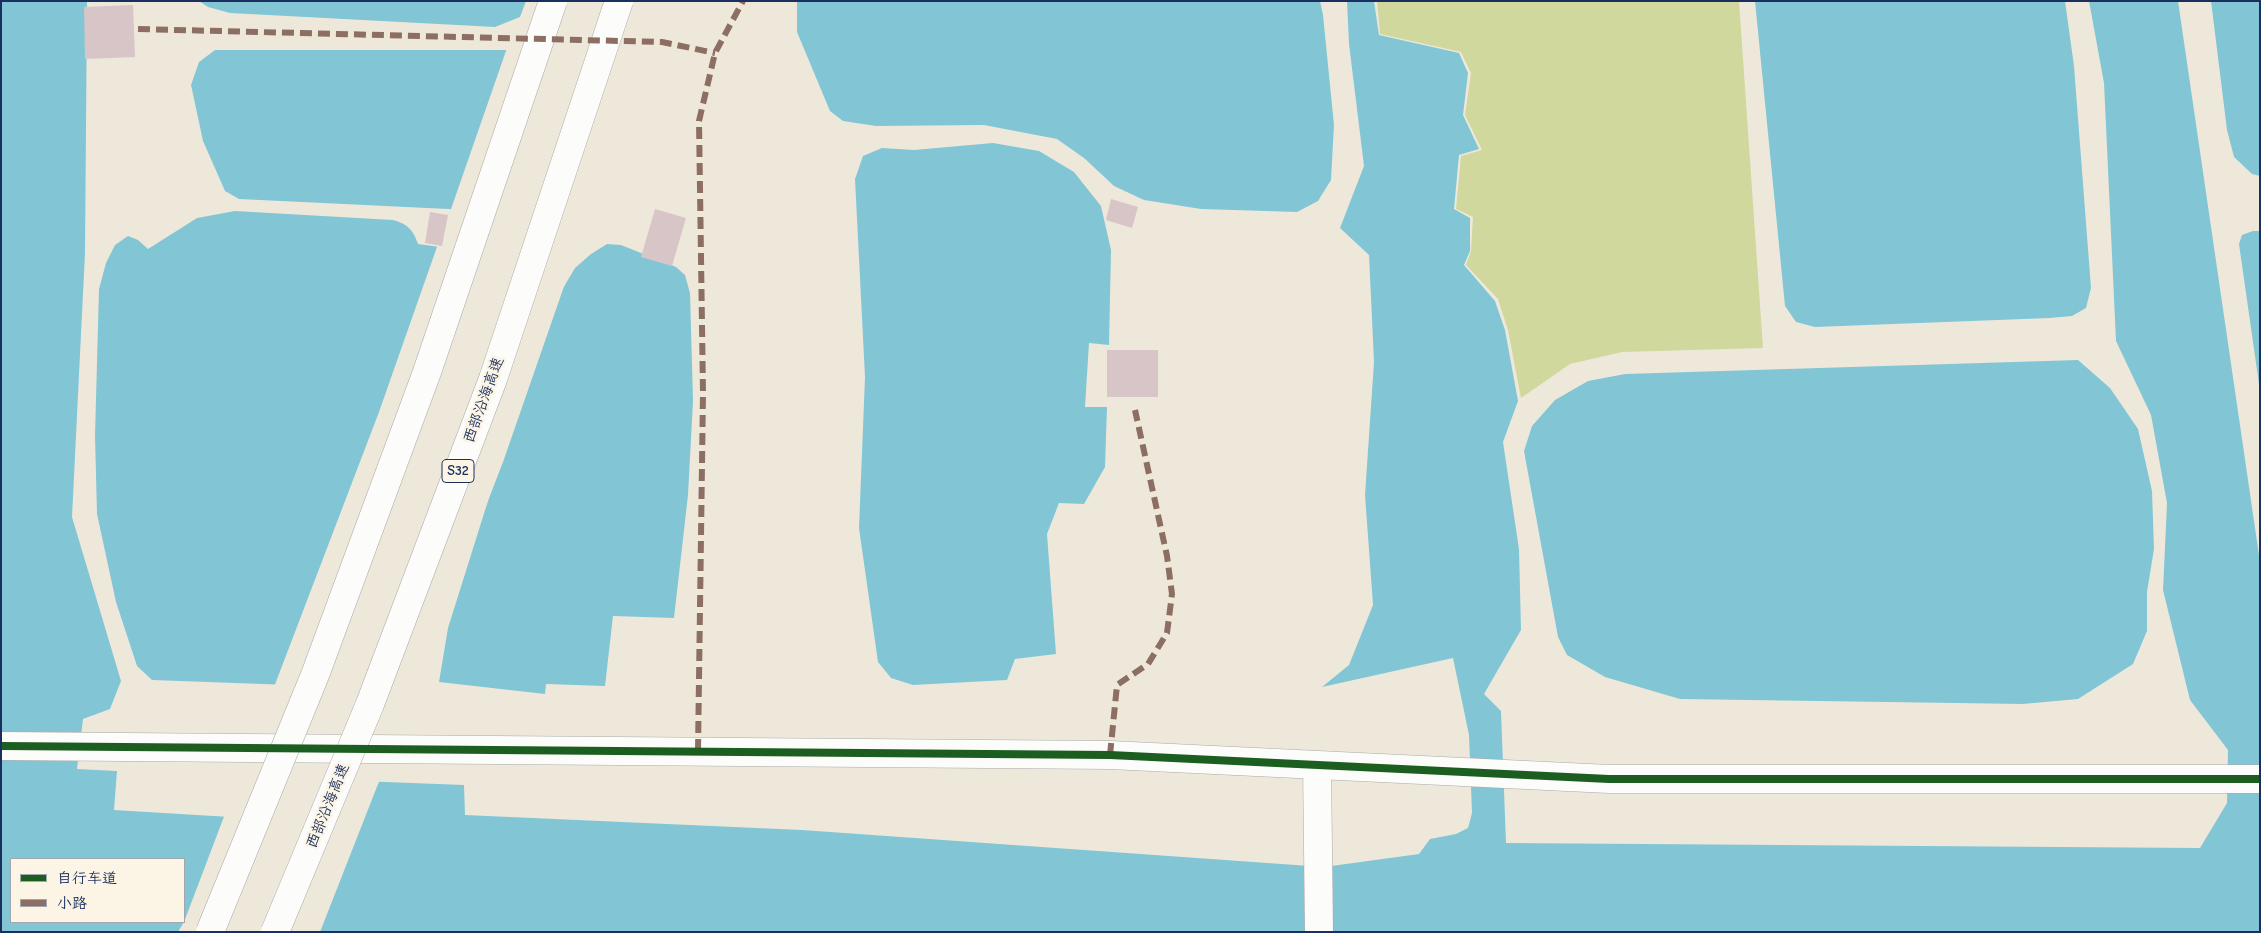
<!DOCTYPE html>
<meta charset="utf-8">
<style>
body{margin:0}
#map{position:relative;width:2261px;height:933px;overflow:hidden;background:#eee8db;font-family:"Comic Neue","LXGW WenKai TC",sans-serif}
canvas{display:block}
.frame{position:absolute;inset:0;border:2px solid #1b2f5e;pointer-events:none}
.legend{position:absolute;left:10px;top:858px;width:175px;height:65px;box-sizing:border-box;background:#fcf5e5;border:1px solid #a2a6af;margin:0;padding:6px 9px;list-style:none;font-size:15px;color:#1b2f5e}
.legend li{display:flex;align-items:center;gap:10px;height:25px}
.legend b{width:25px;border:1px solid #a2a6af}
</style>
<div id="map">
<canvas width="2261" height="933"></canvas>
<div class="frame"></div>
<ul class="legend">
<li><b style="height:6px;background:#1b5e20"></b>自行车道</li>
<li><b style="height:6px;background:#8d6e63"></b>小路</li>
</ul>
</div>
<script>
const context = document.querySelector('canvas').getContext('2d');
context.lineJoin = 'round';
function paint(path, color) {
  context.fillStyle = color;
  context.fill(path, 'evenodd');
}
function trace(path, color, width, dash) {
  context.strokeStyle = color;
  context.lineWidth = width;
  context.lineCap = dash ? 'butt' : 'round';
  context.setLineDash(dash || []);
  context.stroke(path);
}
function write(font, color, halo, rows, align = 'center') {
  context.font = font + ' "Comic Neue","LXGW WenKai TC",sans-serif';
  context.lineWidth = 5;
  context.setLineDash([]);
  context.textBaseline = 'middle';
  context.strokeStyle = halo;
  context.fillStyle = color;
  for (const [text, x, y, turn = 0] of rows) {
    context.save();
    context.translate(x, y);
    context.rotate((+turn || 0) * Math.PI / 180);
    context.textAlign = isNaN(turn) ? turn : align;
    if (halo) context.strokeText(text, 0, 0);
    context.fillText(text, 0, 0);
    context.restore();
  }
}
paint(new Path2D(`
 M1377 1H1739L1763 348 1622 352 1570 364 1521 398 1508 330 1498 299 1466 265 1471 251 1473 217 1456 209 1461 156 1482 150 1465 115 1471 73 1461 52 1380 34Z`), '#d1d89e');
paint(new Path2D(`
 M1 1H87L85 253 72 517 121 681 110 709 83 719 77 769 117 771 114 810 247 818 255 777 464 785 465 815 802 830 1324 867 1419 854 1430 839 1456 834 1468 828 1472 813 1469 735 1453 658 1322 687 1349 665 1373 605 1365 495 1374 362 1369 255 1340 228 1364 166 1349 44 1347 1H1374L1379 35 1459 53 1468 73 1463 115 1479 149 1459 155 1454 209 1470 218V251L1464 265 1495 301 1505 330 1518 401 1503 442 1519 549 1521 630 1484 694 1501 711 1506 843 2200 848 2227 803 2228 750 2190 700 2163 590 2167 503 2151 415 2116 341 2104 83 2089 1H2178L2260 562V932H1ZM11 859H184V922H11Z
 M199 1H526L520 17 495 27 230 13 208 7Z
 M797 1H1320L1323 15 1334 125 1331 180 1318 201 1297 212 1201 209 1144 200 1114 186 1084 158 1057 139 984 125 876 126 843 121 830 111 797 32Z
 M1755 1H2065L2074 66 2091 288 2086 308 2072 316 2050 318 1815 327 1796 322 1785 306Z
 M2211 1H2260V176L2252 174 2234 157 2227 130Z
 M215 50H524L469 210 239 199 225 191 203 141 191 85 199 62Z
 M993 143 1039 151 1074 172 1101 206 1111 250 1109 345 1089 343 1085 407H1107L1105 467 1084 504 1059 503 1047 534 1056 654 1015 659 1007 680 913 685 891 678 878 662 859 528 865 377 855 179 863 156 882 148 914 150Z
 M235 211 393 220C407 224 413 229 418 244L455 249 290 685 152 680 137 666 116 602 97 514 95 436 99 289 106 263 115 245 128 236 138 240 148 249 197 218Z
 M2253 231H2260V391L2239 244 2242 235Z
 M607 244 621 245 676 267 685 275 690 293 693 401 688 495 674 618 613 616 605 686 546 684 545 694 439 682 448 628 509 434 553 305 575 268 591 254Z
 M2078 360 2110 388 2138 429 2152 491 2154 549 2147 592V631L2133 664 2078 699 2023 704 1680 699 1605 677 1567 655 1558 637 1524 451 1532 426 1555 400 1588 381 1625 374Z`), '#82c6d5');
paint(new Path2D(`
 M507 48H525L469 212H450Z
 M438 244 456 247 457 250 292 686 274 687 379 412Z
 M569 272 503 462 474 537 551 304Z
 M254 775 380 779 320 932H178L184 922 225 814 245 815Z`), '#eee8db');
paint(new Path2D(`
 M133 5 135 57 85 59 84 7Z
 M1111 199 1138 207 1132 228 1106 220Z
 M655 209 686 218 672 266 641 257Z
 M430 212 448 215 442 246 425 243Z
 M1107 350H1158V397H1107Z`), '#d7c5c8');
const street = new Path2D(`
 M1 746 1110 755 1609 779H2260
 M1317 765 1319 932`);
trace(street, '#aaa9a7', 29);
trace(street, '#fcfcfa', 28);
const highwayBridge = new Path2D(`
 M210 932 315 675 427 372 553 1
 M275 932 370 704 493 379 619 1`);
trace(highwayBridge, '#aaa9a7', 29, []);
trace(highwayBridge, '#fcfcfa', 28);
trace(new Path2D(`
 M138 29 662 42 715 53
 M698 751 703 393 699 121 715 53 743 1
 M1110 755 1117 685 1148 664 1167 633 1172 594 1167 556 1135 410`), '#8d6e63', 6, [12, 6]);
trace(new Path2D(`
 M1 746 1110 755 1609 779H2260`), '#1b5e20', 8);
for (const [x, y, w] of [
 [458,471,32]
]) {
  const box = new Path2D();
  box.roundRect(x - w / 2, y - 11.5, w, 23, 4);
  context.fillStyle = '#fcf5e5';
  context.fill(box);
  trace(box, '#1b2f5e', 1);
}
write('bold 14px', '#1b2f5e', null, [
 ["S32",458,471]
]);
write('15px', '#1b2f5e', '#fcf5e5', [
 ["西部沿海高速",484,400,-70],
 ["西部沿海高速",328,806,-68]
]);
</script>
